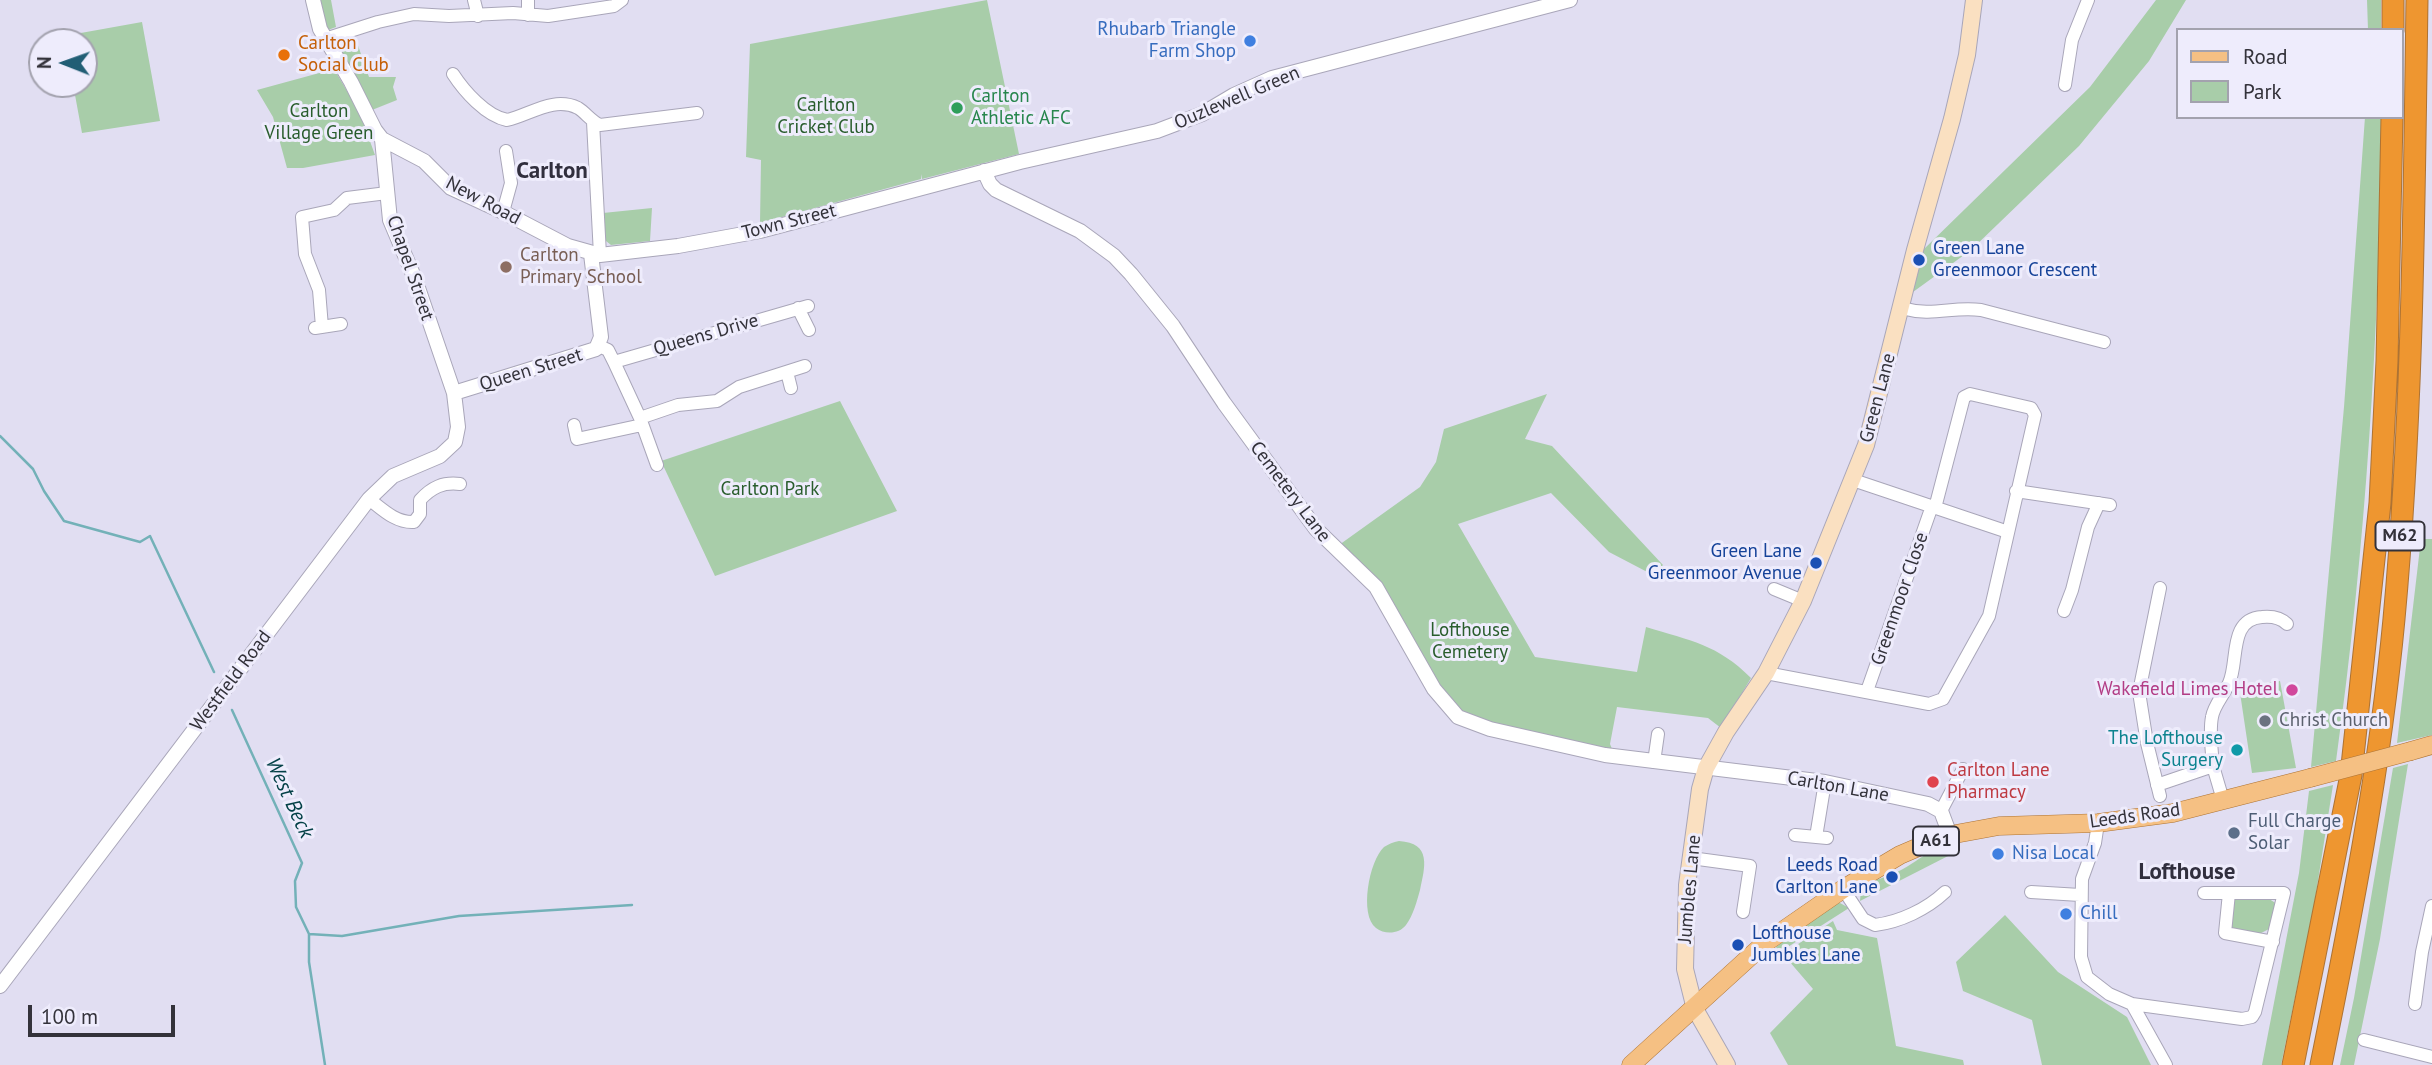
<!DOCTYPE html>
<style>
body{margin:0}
#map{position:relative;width:2432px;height:1065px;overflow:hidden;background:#e1def2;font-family:"PT Sans",sans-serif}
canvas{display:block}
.legend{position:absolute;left:2176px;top:28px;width:228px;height:91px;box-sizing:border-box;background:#eeecfc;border:2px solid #a3a2ae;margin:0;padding:9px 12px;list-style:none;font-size:21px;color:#33323a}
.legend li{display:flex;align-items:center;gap:14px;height:35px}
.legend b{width:35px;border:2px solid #a3a2ae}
.north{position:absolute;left:28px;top:28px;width:70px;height:70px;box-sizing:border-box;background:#eeecfc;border:2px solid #a3a2ae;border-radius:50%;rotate:271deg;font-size:19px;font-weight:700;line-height:28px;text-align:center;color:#33323a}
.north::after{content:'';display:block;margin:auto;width:24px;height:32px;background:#215e75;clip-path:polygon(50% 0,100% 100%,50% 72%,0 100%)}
.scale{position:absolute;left:28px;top:1005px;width:147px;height:32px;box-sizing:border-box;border:4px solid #33323a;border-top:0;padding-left:9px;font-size:21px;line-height:24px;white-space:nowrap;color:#33323a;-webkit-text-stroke:5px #eeecfc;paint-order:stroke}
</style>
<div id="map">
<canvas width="2432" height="1065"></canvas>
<ul class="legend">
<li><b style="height:9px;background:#f5c083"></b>Road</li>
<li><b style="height:19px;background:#a8cda9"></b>Park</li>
</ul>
<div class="north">N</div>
<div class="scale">100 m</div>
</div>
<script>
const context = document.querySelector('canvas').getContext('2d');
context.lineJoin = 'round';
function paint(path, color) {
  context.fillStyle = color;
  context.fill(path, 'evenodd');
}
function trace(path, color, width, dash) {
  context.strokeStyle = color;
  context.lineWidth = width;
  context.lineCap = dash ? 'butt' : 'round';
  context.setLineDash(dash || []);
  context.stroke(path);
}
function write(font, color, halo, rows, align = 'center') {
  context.font = font + ' "PT Sans",sans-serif';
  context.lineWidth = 6;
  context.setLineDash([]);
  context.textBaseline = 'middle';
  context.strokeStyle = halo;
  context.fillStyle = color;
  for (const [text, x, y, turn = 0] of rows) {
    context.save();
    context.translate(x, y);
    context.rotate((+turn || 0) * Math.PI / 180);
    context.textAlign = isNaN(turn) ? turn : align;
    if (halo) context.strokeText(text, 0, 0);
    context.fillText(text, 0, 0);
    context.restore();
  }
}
paint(new Path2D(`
 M318 0H331L336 27 328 30 322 21Z
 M987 0 1019 154 922 179 921 174V179L760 223 761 160 746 157 750 44Z
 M2156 0H2186L2149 61 2079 146 1971 250 1913 292 1924 249 2090 87Z
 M2367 0H2381V30H2368Z
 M142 22 160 121 82 133 73 84H84V42H65L64 36Z
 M354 34 369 77H396L393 87 397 100 372 110 334 46Z
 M334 69 359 111 375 155 303 168H287L273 117 257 90Z
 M2365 117H2382C2379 333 2366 547 2336 761L2311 767 2344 407Z
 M652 208 650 241 611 245 606 241 603 213Z
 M1547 394 1525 439 1552 446 1663 565 1653 575 1609 552 1551 493 1458 524 1535 657 1637 672 1646 627C1691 641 1717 644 1751 678L1721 728 1708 718 1617 707 1610 744 1612 749C1570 741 1482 731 1452 703L1339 545 1420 487 1436 462 1444 429Z
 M840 401 897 511 715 576 661 461Z
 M2421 539H2432V735L2397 743Z
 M2280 681 2296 768 2252 773 2239 686Z
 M2408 764 2380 939 2354 1065H2340L2354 998 2393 768Z
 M2333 785 2314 906 2281 1065H2262L2299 873 2309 791Z
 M1399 841C1432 843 1425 867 1420 890 1417 901 1413 916 1406 925 1399 934 1385 935 1376 928 1359 915 1369 861 1384 847 1389 844 1393 842 1399 841Z
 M1937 850 1950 855 1860 901 1861 890C1870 880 1885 878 1897 872 1911 866 1921 855 1937 850Z
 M2266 897 2277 904 2269 929 2259 934 2233 929C2227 920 2230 906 2235 898Z
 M1840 903 1849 908 1780 952 1776 947 1834 904Z
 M2005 915 2058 972 2127 1017 2151 1065H2042L2032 1020 1963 991 1956 962Z
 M1833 921 1837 930 1877 938 1896 1046 1963 1060 1964 1065H1788L1770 1033 1813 989 1783 954Z`), '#a8cda9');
trace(new Path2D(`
 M0 436 33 469 44 491 64 521 140 542 150 536 214 672
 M232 710 302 863 295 881 296 907 309 934V962L325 1065
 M309 934 342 936 459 916 632 905`), '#73b1b8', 2.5);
const minor = new Path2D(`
 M474 0 478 16
 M528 15V0
 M325 39 378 22 414 14 449 16 513 13 548 16 614 6 622 0
 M453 74C464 91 486 116 507 120 530 115 553 96 578 108 586 113 591 121 600 125L697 113
 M2065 85 2072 40 2088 0
 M593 122 600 255
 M503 212 511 183 506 151
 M798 308 809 330
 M1901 308C1934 317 1952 306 1981 310L2104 342
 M322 327 319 290 305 254 302 217 334 210 347 198 387 193
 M315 328 341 324
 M599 346 608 350 614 362 640 418 657 465
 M614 362 808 306
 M787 372 791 388
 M640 418 678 405 717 401 739 387 805 366
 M574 425 577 439 642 425
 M1853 480 2008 532
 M2016 491 2110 505
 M369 499C383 510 396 523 414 522L420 514V500C432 487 443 482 460 484
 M1774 589 1803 601
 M2064 611 2072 590 2088 527 2099 503
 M1766 673 1929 704 1943 699 1989 616 2035 415 2031 408 1970 394 1964 397 1935 508
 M1867 691 1932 506
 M1654 762 1658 734
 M2213 766C2212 751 2209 732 2212 717 2214 705 2224 695 2229 683 2239 662 2228 619 2262 617 2272 616 2280 617 2287 624
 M2157 785 2213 766 2223 800
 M2160 796 2147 743 2139 692 2160 588
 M1941 811 1963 769
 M2098 823 2095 843 2082 879 2081 957 2087 977 2109 994 2132 1004 2242 1019 2252 1017 2255 1012 2284 893H2204
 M1795 835 1827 838
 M1816 837 1825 782
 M1691 858 1750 866 1743 912
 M1843 889 1863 919 1875 925C1900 922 1927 909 1945 892
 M2031 892 2080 895
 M2229 893 2225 933 2273 942
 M2132 1004 2166 1065
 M2415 1004 2422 952 2432 906
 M2364 1040 2432 1057`);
const tertiary = new Path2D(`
 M313 0 320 29 351 82 375 130 382 139 424 161 451 188 503 212 568 246 600 255 678 246 760 231 1020 162 1157 131 1202 114 1234 95 1272 78 1570 0
 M984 171 990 184 996 190 1080 231 1114 256 1131 274 1173 326 1224 403 1316 529 1376 587 1434 689 1458 717 1490 729 1605 755 1825 782 1928 804 1941 811 1950 835
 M454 393 596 349 601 337 591 254
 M0 986 369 499 393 476 440 456 455 442 458 427 454 393 415 279 390 220 382 139`);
const secondary = new Path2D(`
 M1727 1065 1695 1009 1685 969 1687 885 1700 789 1706 768 1726 732 1766 673 1803 601 1866 445 1915 250 1952 119 1967 55 1974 0`);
const primary = new Path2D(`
 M2411 751 2432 745
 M1631 1065 1765 943 1843 889 1900 855 1921 846 1950 835 1999 826 2098 823 2173 813 2310 778`);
const motorway = new Path2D(`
 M2393 30V0
 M2293 1065 2351 775 2380 503 2387 361 2392 117
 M2321 1065C2351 917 2380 769 2394 619 2413 413 2414 206 2417 0`);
trace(minor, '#a9a6b9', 14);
trace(tertiary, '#a9a6b9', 16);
trace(secondary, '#a9a6b9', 18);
trace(primary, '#ad7334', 19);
trace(motorway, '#ad7334', 23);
trace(minor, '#fff', 12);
trace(tertiary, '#fff', 14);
trace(secondary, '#fae0c1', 16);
trace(primary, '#f5c083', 18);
trace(motorway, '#ee9630', 21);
const primaryBridge = new Path2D(`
 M2310 778 2411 751`);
trace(primaryBridge, '#ad7334', 19, []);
trace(primaryBridge, '#f5c083', 18);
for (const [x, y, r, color] of [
 [1250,41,7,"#3f7fe0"],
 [284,55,7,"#e8710a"],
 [957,108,7,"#2e9e5b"],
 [1919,260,7,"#1a4fb4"],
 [506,267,7,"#8d6e63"],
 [1816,563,7,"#1a4fb4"],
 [2292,690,7,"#d1479c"],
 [2265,721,7,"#6b7280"],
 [2237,750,7,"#0f9aa8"],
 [1933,782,7,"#e0444e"],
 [2234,833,7,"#5c6f8a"],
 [1998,854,7,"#3f7fe0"],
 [1892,877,7,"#1a4fb4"],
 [2066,914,7,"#3f7fe0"],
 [1738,945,7,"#1a4fb4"]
]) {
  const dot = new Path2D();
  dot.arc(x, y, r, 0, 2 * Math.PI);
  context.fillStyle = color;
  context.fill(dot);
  trace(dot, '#eeecfc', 2.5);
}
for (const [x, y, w] of [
 [2400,536,49],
 [1936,841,46]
]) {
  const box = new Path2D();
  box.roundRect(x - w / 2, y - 14.5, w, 29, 5);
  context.fillStyle = '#eeecfc';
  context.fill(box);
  trace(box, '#33323a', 2);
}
write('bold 18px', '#33323a', null, [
 ["M62",2400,536],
 ["A61",1936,841]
]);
write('19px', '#366cbe', '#eeecfc', [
 ["Rhubarb Triangle",1236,30,"right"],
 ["Farm Shop",1236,52,"right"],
 ["Nisa Local",2012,854],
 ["Chill",2080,914]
], 'left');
write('19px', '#c56008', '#eeecfc', [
 ["Carlton",298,44],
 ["Social Club",298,66]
], 'left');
write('19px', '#27864d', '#eeecfc', [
 ["Carlton",971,97],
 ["Athletic AFC",971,119]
], 'left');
write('19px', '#33323a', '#eeecfc', [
 ["Ouzlewell Green",1237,98,-23],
 ["New Road",483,201,28],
 ["Town Street",789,222,-14],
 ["Chapel Street",410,268,71],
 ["Queens Drive",706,335,-16],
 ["Queen Street",531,370,-17],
 ["Green Lane",1878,398,-75],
 ["Cemetery Lane",1290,492,53],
 ["Greenmoor Close",1900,599,-71],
 ["Westfield Road",231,681,-53],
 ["Carlton Lane",1838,787,10],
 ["Leeds Road",2135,816,-8],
 ["Jumbles Lane",1690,889,-85]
]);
write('19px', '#295d2d', '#eeecfc', [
 ["Carlton",826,106],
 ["Cricket Club",826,128],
 ["Carlton",319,112],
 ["Village Green",319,134],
 ["Carlton Park",770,490],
 ["Lofthouse",1470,631],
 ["Cemetery",1470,653]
]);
write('19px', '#164399', '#eeecfc', [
 ["Green Lane",1933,249],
 ["Greenmoor Crescent",1933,271],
 ["Green Lane",1802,552,"right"],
 ["Greenmoor Avenue",1802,574,"right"],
 ["Leeds Road",1878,866,"right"],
 ["Carlton Lane",1878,888,"right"],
 ["Lofthouse",1752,934],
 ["Jumbles Lane",1752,956]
], 'left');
write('19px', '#785e54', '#eeecfc', [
 ["Carlton",520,256],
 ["Primary School",520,278]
], 'left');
write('19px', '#b23c85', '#eeecfc', [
 ["Wakefield Limes Hotel",2278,690]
], 'right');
write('19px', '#5b616d', '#eeecfc', [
 ["Christ Church",2279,721]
], 'left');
write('19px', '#0d838f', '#eeecfc', [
 ["The Lofthouse",2223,739],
 ["Surgery",2223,761]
], 'right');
write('19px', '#be3a42', '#eeecfc', [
 ["Carlton Lane",1947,771],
 ["Pharmacy",1947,793]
], 'left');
write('19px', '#4e5e75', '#eeecfc', [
 ["Full Charge",2248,822],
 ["Solar",2248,844]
], 'left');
write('italic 21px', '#044147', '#eeecfc', [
 ["West Beck",289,798,65]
]);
write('bold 23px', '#312f3e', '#eeecfc', [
 ["Carlton",552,171],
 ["Lofthouse",2187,872]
]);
</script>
